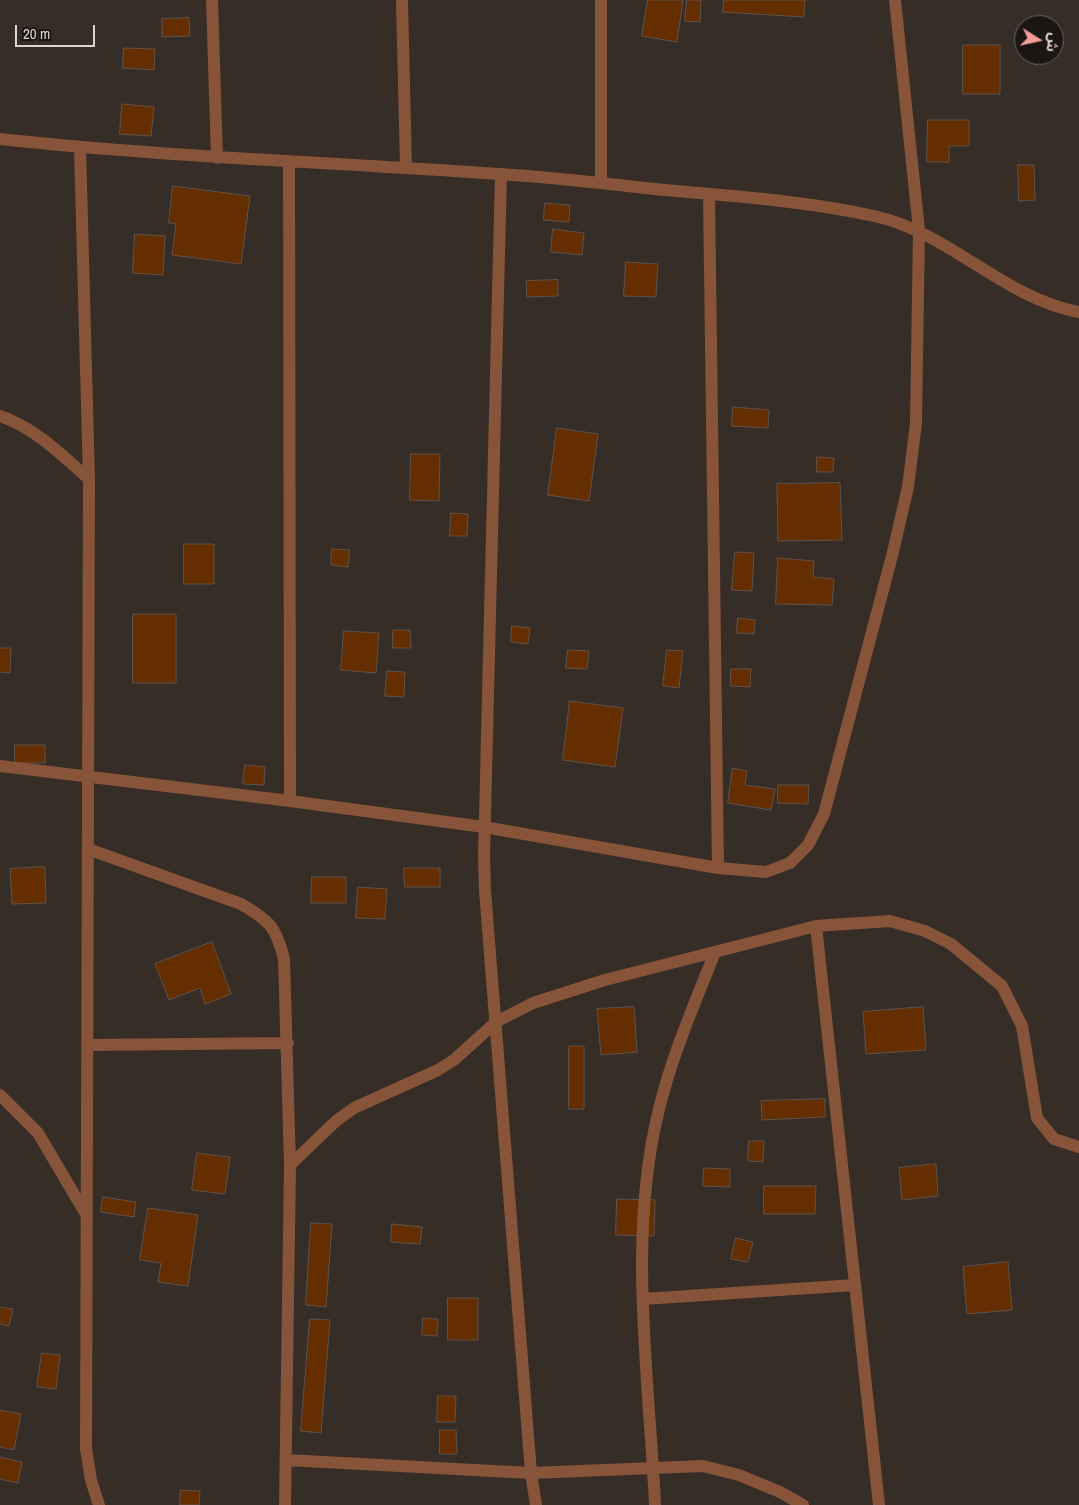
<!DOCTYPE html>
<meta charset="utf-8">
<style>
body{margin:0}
#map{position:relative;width:1079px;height:1505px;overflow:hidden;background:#372d27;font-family:"Archivo Narrow","Noto Sans Arabic",sans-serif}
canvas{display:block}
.north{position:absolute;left:1014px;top:15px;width:50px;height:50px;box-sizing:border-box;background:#1b1614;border:1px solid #686260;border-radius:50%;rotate:100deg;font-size:14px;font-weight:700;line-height:20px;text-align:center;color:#dbd5d1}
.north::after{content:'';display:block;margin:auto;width:18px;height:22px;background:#f59b99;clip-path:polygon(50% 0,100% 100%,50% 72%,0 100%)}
.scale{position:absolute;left:15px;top:25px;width:80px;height:22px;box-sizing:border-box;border:2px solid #dbd5d1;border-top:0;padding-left:6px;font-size:15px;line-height:18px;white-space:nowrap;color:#dbd5d1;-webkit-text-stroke:4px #1b1614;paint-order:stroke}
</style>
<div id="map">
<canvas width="1079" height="1505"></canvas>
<div class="north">ش</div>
<div class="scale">20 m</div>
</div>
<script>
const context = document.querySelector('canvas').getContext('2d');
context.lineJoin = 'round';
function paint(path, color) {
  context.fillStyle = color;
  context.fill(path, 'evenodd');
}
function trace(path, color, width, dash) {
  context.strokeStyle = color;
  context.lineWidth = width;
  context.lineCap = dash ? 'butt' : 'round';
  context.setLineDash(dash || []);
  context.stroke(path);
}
const building = new Path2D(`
 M648 0H683L677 42 642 36Z
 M687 0H701L700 22 685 21Z
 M724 0H805L804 17 723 12Z
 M189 18 190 36 162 37V19Z
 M963 45H1000V94H963Z
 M124 48 155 49 154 70 123 68Z
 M122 104 154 107 151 136 120 134Z
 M928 120H969V146H949V162H927Z
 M1018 165H1034L1035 200 1019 201Z
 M173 186 250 196 241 264 172 255 176 224 169 223Z
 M545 203 570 205 569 222 544 220Z
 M553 229 584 233 582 255 551 252Z
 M135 234 165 236 163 275 133 273Z
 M626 262 658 264 656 297 624 296Z
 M558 280V296L527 297 526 281Z
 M733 407 769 410 768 428 732 426Z
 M557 428 598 434 589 501 548 495Z
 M411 454H440L439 501 410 500Z
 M817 457 834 458 833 472H817Z
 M840 483 842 540 778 541 777 484Z
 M451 513 468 514 467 536H450Z
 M184 544H214V584H184Z
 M332 549 350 550 348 567 331 565Z
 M735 552 754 553 752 591 732 590Z
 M778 558 814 561 813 577 834 579 832 605 776 604Z
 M133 614H176V683H133Z
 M738 618 755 620 754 634 737 633Z
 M512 626 530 628 528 644 511 642Z
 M393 630H410L411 648H393Z
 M344 631 379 633 376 673 341 670Z
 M0 648H11L10 673 0 672Z
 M568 650 589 651 587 669 566 668Z
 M667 650 683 651 679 688 663 686Z
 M731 669H751L750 687 731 686Z
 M387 671 405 672 404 697 385 696Z
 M570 701 623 708 615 767 563 760Z
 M15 745H45V763H15Z
 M245 765 265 767 264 785 243 784Z
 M733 768 747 771 745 785 775 789 771 810 728 803Z
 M778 785H809L808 804 778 803Z
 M45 867 46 903 12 904 10 869Z
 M404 868H440V887H405Z
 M312 877H346V903H311Z
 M358 887 387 889 385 919 356 918Z
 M212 942 231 994 205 1004 200 988 169 1000 155 964Z
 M634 1007 637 1052 601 1055 597 1009Z
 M923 1007 926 1050 866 1054 863 1012Z
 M569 1046H584V1109H569Z
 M825 1099V1117L762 1120 761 1101Z
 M749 1141H764L763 1162 748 1161Z
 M197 1153 230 1157 225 1194 192 1190Z
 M936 1164 938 1196 902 1200 899 1168Z
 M704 1168 730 1169V1187L703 1186Z
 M764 1186H816L815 1214H764Z
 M103 1197 136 1202 134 1217 101 1212Z
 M617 1199 655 1200 654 1236 616 1235Z
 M148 1208 198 1215 188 1286 158 1282 161 1263 140 1260Z
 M311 1223 332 1224 326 1307 306 1305Z
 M392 1224 422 1227 420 1244 391 1242Z
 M736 1238 753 1242 748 1262 731 1259Z
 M1008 1262 1012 1310 967 1314 963 1267Z
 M448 1298H478V1340H448Z
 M0 1307 13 1309 9 1326 0 1324Z
 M423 1318 438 1319 437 1336 422 1335Z
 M310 1319 330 1320 321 1433 301 1431Z
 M42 1353 60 1355 56 1389 37 1387Z
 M438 1396H456L455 1422H437Z
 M0 1410 21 1414 14 1450 0 1447Z
 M440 1430H456L457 1454H440Z
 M0 1457 22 1462 18 1483 0 1479Z
 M181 1490 200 1491 199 1505H180Z`);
paint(building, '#642e00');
trace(building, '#5f534d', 1);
trace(new Path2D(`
 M212 0 217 158
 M402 0 406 168
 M601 0V183
 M0 139C166 157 332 162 499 174 550 177 602 183 654 189 727 196 802 200 874 216 949 232 1003 298 1079 312
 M80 148 89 479 86 1449 91 1480 99 1505
 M289 161 290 801
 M501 174 484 856 485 891 531 1473 536 1505
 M709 195 718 868
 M0 416C35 428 62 455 89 479
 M0 766 290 801 484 827 718 868 766 872 790 863 808 845 824 814 893 552 908 487 916 423 919 230 895 0
 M88 849 241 904C270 921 276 927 284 959L290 1165 285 1505
 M816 926 879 1505
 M87 1045 288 1043
 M0 1095 38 1133 87 1216
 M290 1165 336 1121 354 1108 438 1070 454 1060 496 1022 533 1003 605 980 816 926 890 921 925 931 951 944 1002 986 1022 1026 1037 1118 1054 1139 1079 1147
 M643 1299 855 1285
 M286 1460 531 1473 703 1466 739 1475 780 1492 803 1505
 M655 1505C649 1374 627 1238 659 1109 672 1055 695 1003 715 952`), '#875339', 12);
</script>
